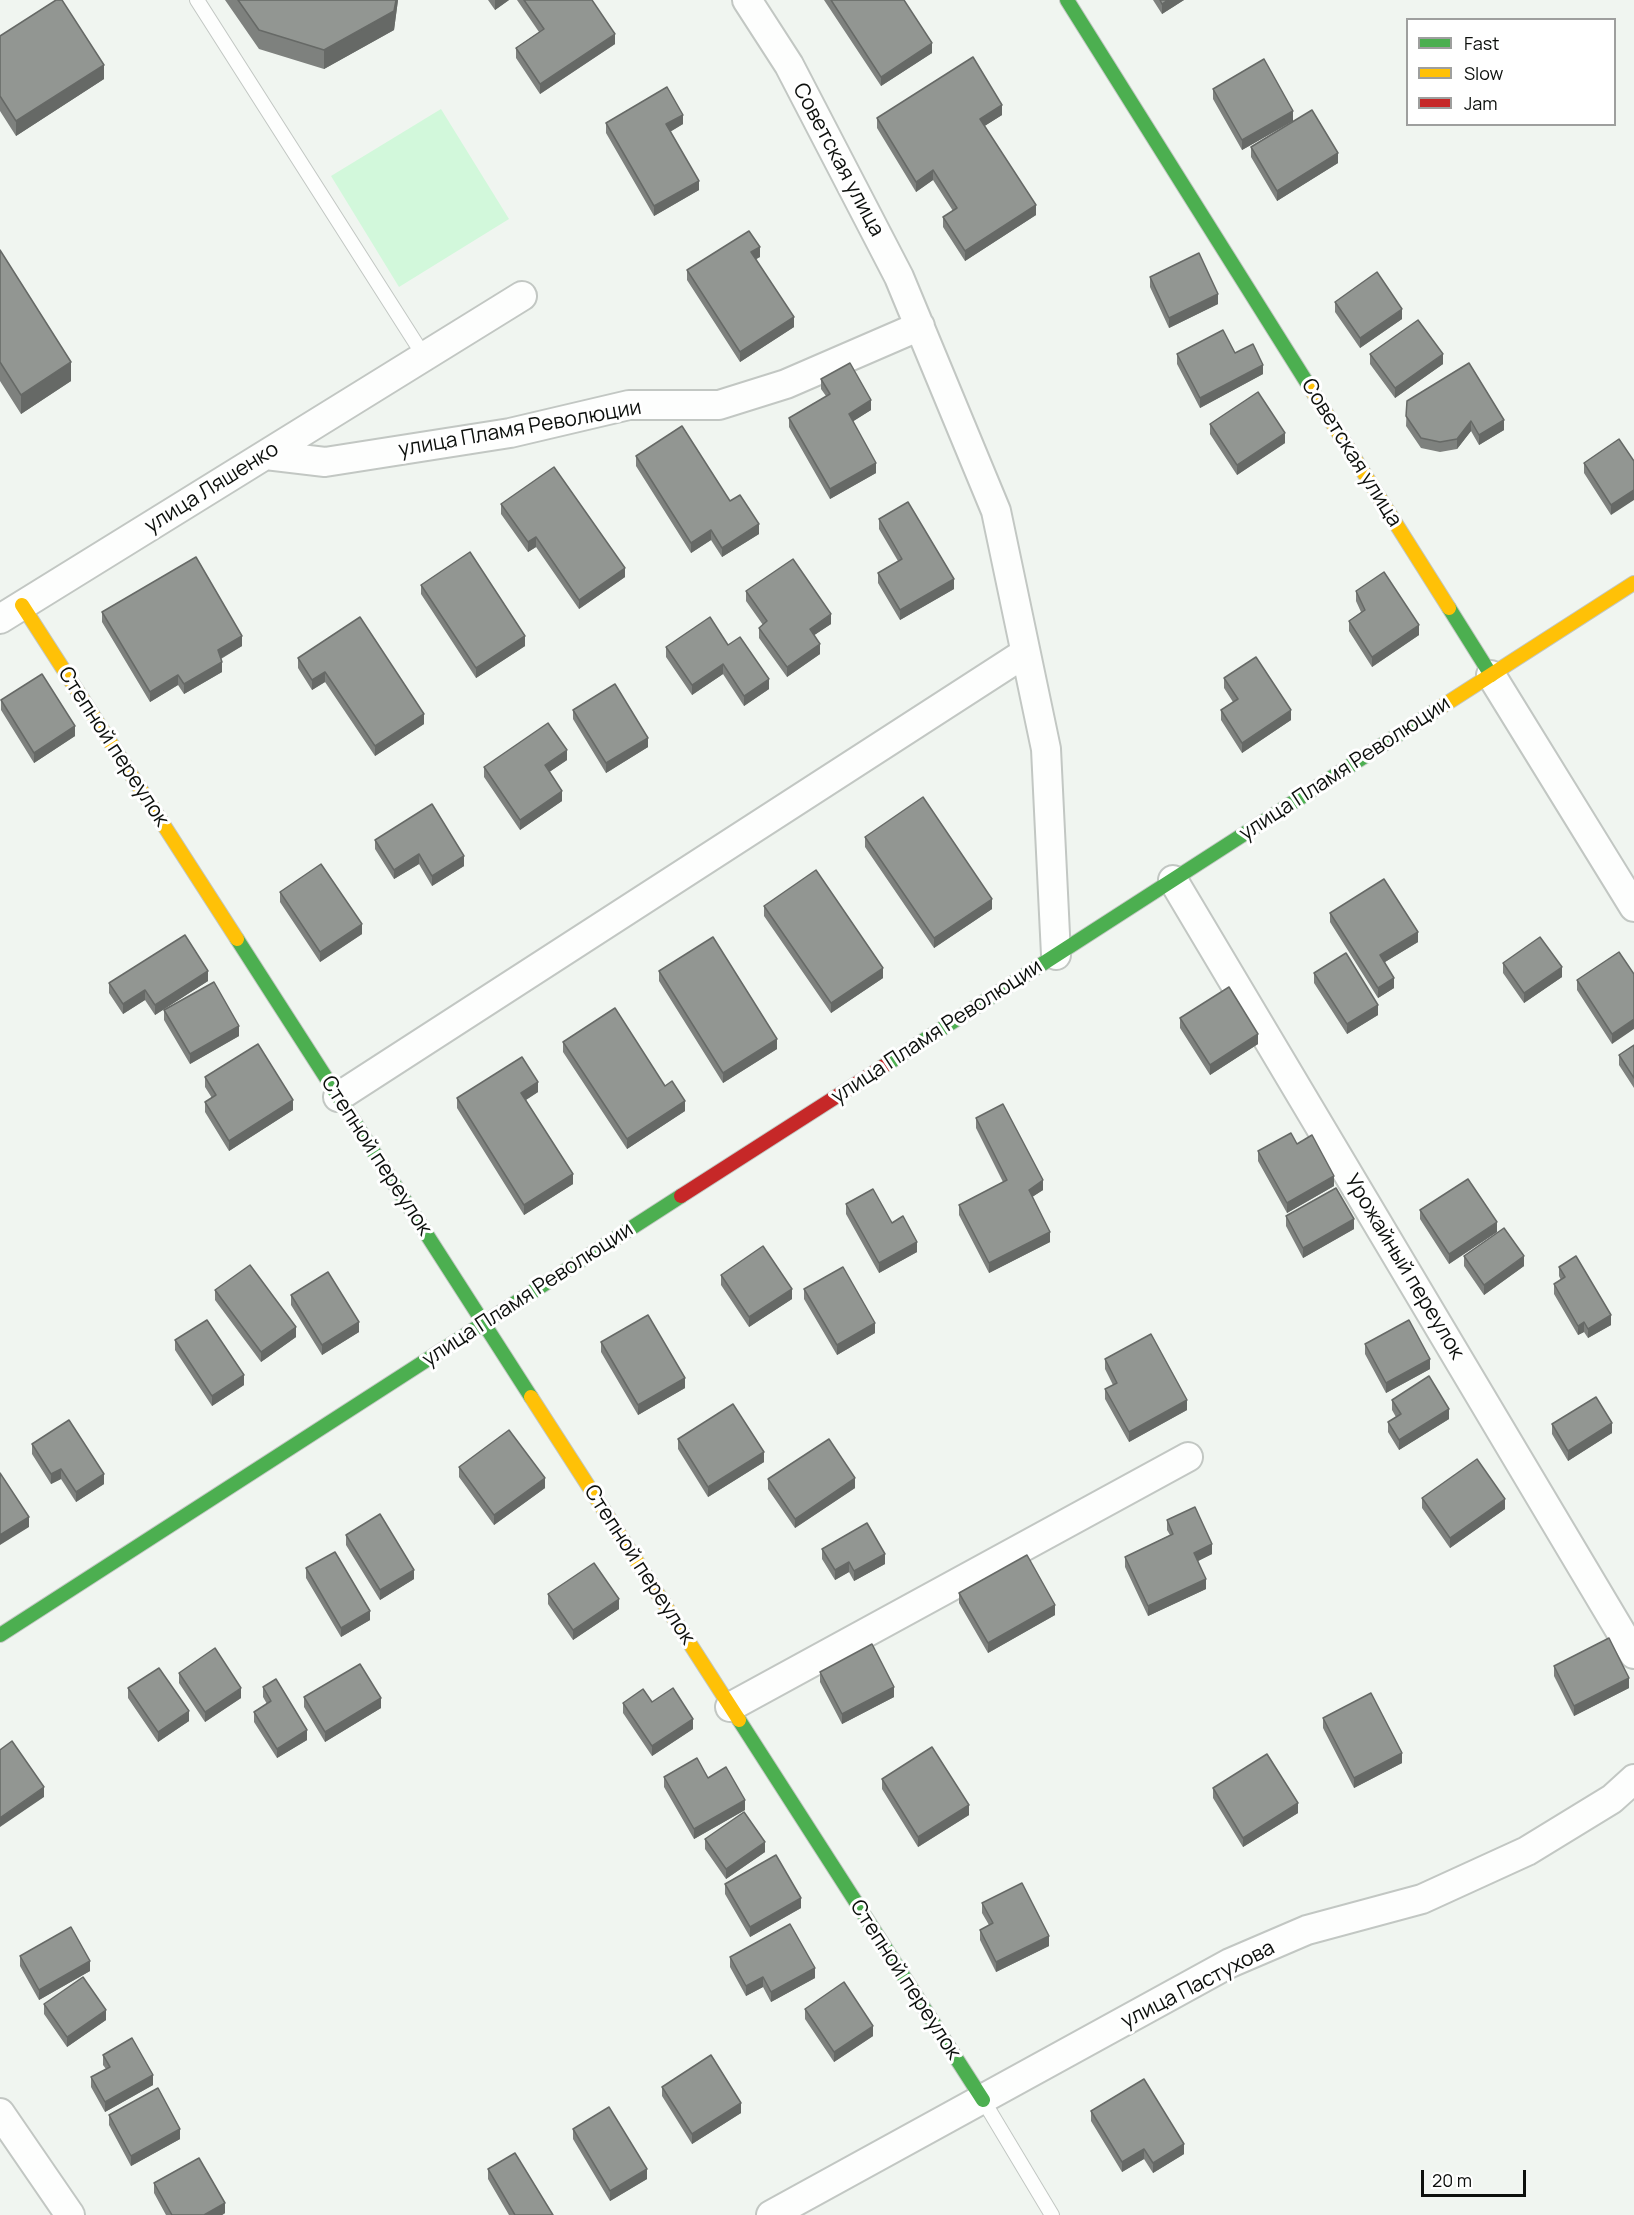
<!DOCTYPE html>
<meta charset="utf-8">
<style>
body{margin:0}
#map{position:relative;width:1634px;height:2215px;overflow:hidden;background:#f0f5f0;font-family:Manrope,sans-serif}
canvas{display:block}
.legend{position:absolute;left:1406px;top:18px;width:210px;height:108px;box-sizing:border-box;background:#fff;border:2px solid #9e9f9e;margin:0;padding:8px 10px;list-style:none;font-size:18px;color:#0c0f0c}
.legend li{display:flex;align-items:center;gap:12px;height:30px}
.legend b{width:30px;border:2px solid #9e9f9e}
.scale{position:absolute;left:1421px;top:2170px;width:105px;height:27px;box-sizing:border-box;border:3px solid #0c0f0c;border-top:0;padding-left:8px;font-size:18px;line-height:21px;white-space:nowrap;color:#0c0f0c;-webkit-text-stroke:4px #fff;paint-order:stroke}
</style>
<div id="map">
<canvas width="1634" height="2215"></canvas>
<ul class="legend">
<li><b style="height:8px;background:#4caf50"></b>Fast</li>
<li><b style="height:8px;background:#ffc107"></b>Slow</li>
<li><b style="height:8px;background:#c62828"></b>Jam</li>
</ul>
<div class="scale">20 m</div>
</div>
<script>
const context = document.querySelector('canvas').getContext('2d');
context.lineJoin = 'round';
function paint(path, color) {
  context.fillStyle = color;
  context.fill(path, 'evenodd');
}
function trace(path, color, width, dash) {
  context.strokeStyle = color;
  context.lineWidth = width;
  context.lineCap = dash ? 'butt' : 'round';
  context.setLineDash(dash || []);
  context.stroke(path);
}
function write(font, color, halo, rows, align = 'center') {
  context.font = font + ' Manrope,sans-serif';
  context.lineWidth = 6;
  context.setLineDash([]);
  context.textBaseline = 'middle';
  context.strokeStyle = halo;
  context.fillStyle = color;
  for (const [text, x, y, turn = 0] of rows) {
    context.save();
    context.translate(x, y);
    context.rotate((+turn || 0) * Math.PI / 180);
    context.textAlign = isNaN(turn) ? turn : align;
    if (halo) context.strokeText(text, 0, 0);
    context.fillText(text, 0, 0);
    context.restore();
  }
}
paint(new Path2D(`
 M441 109 509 219 399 287 331 176Z`), '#d2f8db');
const lane = new Path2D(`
 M197 0 424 356
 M983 2100 1052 2215`);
const street = new Path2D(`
 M747 0 789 65 899 277 996 511 1046 749 1056 955
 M266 455 325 462 510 433 629 405H719L786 384 920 326
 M0 619 522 296
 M1491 675 1634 907
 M1173 880 1634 1654
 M338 1097 1025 653
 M730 1707 1188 1457
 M0 2113 70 2215
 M771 2215 1230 1963 1307 1930 1422 1899 1527 1851 1612 1799 1634 1779`);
const fast = new Path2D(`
 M1067 0 1309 386
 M1449 608 1491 675
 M237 939 531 1397
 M884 1066 1438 709
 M0 1635 681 1196
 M739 1720 983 2100`);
const slow = new Path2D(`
 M1309 386 1449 608
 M22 605 237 939
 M1438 709 1634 583
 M531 1397 739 1720`);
const jam = new Path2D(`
 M681 1196 884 1066`);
trace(lane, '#c2c7c3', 16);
trace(street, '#c2c7c3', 32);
trace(fast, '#c2c7c3', 16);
trace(slow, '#c2c7c3', 16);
trace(jam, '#c2c7c3', 16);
trace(lane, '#fdfefd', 14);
trace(street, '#fdfefd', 28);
trace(fast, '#4caf50', 14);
trace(slow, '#ffc107', 14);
trace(jam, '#c62828', 14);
paint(new Path2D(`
 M225 0H398L394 30 324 69 259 49Z
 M488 0H509L495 10Z
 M517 0H592L615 44 540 94 516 58V48L539 32Z
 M824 0H904L932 53 881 86Z
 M1153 0H1184L1162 14Z
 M0 36 104 79 16 136 0 111Z
 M1213 89 1293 121 1242 150 1213 99Z
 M1002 115 984 126 1036 215 965 261 943 227V217L953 211 933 180 916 192 877 128V118Z
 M606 123 683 124 670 132 699 190 654 216 606 133Z
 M1251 147 1338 163 1277 201 1251 157Z
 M0 250 71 381 21 414 0 381Z
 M760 257 756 259 794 327 740 362 687 280V270Z
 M1150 277 1218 304 1169 328 1150 287Z
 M1335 302 1402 319 1360 348 1335 312Z
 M1235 353 1263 374 1200 408 1177 364V354Z
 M1370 354 1443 364 1395 398 1370 364Z
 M821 379 871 410 853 421 876 473 830 499 789 427V418L826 396 821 389Z
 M1407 401 1504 430 1479 445 1471 431 1457 449 1440 452 1421 448 1406 426Z
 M1210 424 1285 443 1237 475 1210 434Z
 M1619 439 1611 515 1584 473V463Z
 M636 456 730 501 759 534 722 557 711 540 691 553 636 466Z
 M501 504 625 577 579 609 536 547 528 552 501 514Z
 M879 519 954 589 900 620 878 583V573L898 561 879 529Z
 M421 585 525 646 476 678 421 594Z
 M746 591 831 624 814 635 820 654 787 677 759 638V628L763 625 746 601Z
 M1356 591 1419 635 1372 667 1349 631V621L1361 612 1356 601Z
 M102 612 242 646 221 659 222 672 184 694 178 685 150 702 102 622Z
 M360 617 424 724 375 756 325 682 312 690 298 668V658Z
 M728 645 769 689 744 706 723 674 692 695 666 657V647Z
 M1224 678 1291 720 1242 753 1221 720V710L1233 702 1224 688Z
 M1 700 75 736 34 763 1 710Z
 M573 710 648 747 606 773 573 719Z
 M567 760 549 772 562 801 520 830 484 777V767Z
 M865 837 992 909 934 948 865 847Z
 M375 840 464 866 432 886 419 864 394 879 375 849Z
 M280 892 362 934 320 962 280 902Z
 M764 906 883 978 831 1013 764 916Z
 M1330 913 1418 942 1385 962 1394 988 1378 998 1330 922Z
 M1619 952 1612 1044 1577 990V980Z
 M1503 963 1562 977 1524 1003 1503 973Z
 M659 971 777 1049 723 1083 659 981Z
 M1314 973 1378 1015 1347 1034 1314 983Z
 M208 981 155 1015 145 1000 123 1014 109 993V983Z
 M164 1010 239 1036 190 1064 164 1020Z
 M1180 1018 1258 1044 1210 1075 1180 1028Z
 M563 1042 665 1086 685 1111 627 1149 563 1052Z
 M1634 1045V1088L1619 1065V1055Z
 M205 1077 293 1110 229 1151 205 1112V1102L212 1098 205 1087Z
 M538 1092 526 1100 573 1184 524 1215 457 1108V1098Z
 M976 1118 1043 1190 1032 1197 1050 1242 989 1273 959 1215V1205L1003 1182 976 1128Z
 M1297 1144 1334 1186 1287 1213 1258 1161V1151Z
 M846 1204 892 1223 917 1252 879 1273 846 1214Z
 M1420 1210 1497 1232 1449 1264 1420 1219Z
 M1286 1216 1354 1229 1303 1258 1286 1226Z
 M1464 1256 1524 1266 1484 1295 1464 1266Z
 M1559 1267 1611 1325 1588 1338 1584 1332 1578 1335 1554 1294V1284L1561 1280 1559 1276Z
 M721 1275 792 1299 749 1327 721 1285Z
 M804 1289 875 1333 837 1355 804 1299Z
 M215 1290 296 1337 261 1362 215 1300Z
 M291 1295 359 1332 322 1355 291 1305Z
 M175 1340 244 1385 212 1406 175 1350Z
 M601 1342 685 1388 638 1415 601 1352Z
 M1365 1344 1430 1369 1386 1393 1365 1354Z
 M1105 1359 1187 1410 1129 1442 1105 1399V1389L1113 1385 1105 1369Z
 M1392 1400 1449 1419 1399 1450 1388 1432V1422L1396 1417 1392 1410Z
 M1552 1424 1612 1433 1568 1461 1552 1434Z
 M678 1439 764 1462 708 1497 678 1449Z
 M32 1444 104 1484 76 1502 61 1479 51 1484 32 1454Z
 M459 1467 545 1488 494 1525 459 1477Z
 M768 1479 855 1488 795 1528 768 1489Z
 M1422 1498 1505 1509 1450 1548 1422 1508Z
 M1167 1520 1212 1554 1198 1561 1206 1589 1148 1616 1125 1567V1557L1170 1535 1167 1530Z
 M346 1535 414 1579 380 1600 346 1545Z
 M822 1549 885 1564 854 1581 849 1572 835 1580 822 1559Z
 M306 1568 370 1620 341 1637 306 1578Z
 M959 1593 1055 1615 988 1653 959 1603Z
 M548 1594 619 1609 573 1640 548 1604Z
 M1554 1666 1629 1688 1574 1716 1554 1676Z
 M820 1672 894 1697 842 1724 820 1682Z
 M179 1673 241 1698 205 1722 179 1683Z
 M263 1687 307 1740 277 1758 254 1722V1712L267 1704 263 1697Z
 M128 1688 189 1721 158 1742 128 1698Z
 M304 1697 381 1708 325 1742 304 1707Z
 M652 1702 693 1729 652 1756 623 1713V1703Z
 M1323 1718 1402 1763 1354 1788 1323 1728Z
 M664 1777 708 1778 745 1810 694 1839 664 1787Z
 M882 1779 969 1815 918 1847 882 1789Z
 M1213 1788 1298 1813 1243 1847 1213 1798Z
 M705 1839 765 1852 726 1879 705 1849Z
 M725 1884 801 1908 750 1937 725 1894Z
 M982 1903 1049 1946 996 1972 980 1940V1930L989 1925 982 1913Z
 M20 1956 90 1971 39 2000 20 1966Z
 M730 1957 815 1978 771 2002 763 1987 746 1996 730 1967Z
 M44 2004 106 2020 67 2047 44 2014Z
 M805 2009 873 2036 834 2062 805 2019Z
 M103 2055 153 2085 105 2112 91 2087V2077L106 2069 103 2065Z
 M662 2087 741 2113 692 2144 662 2096Z
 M1091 2111 1184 2154 1153 2173 1144 2159 1122 2172 1091 2121Z
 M109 2115 180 2139 131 2166 109 2125Z
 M573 2129 647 2179 610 2201 573 2139Z
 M488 2169 553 2215H509L488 2179Z
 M154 2183 225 2213 222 2215H166L154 2193Z`), '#7e817e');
paint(new Path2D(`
 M396 0H398L394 30 324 69V50Z
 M495 0H509L495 10Z
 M1168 0H1184L1162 14V4Z
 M615 34V44L540 94V84Z
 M932 43V53L881 86V77Z
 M104 65V79L16 136V121Z
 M1002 105V115L980 129V119Z
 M1293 111V121L1242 150V140Z
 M683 115V124L666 134V124Z
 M1338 153V163L1277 201V191Z
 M933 170V180L916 192V182Z
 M699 181V190L654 216V206Z
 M1036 205V215L965 261V251Z
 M760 247V257L751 262V252Z
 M1218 294V304L1169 328V318Z
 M1402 309V319L1360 348V338Z
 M794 317V327L740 362V352Z
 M1443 354V364L1395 398V388Z
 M71 362V381L21 414V395Z
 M1263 365V374L1200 408V398Z
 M871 400V410L849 424V414Z
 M1504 420V430L1479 445V435Z
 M1471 421V431L1457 449V439Z
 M1285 433V443L1237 475V465Z
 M876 463V473L830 499V489Z
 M1634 490V500L1611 515V505Z
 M759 524V534L722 557V548Z
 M711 530V540L691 553V543Z
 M536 537V547L528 552V542Z
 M625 568V577L579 609V600Z
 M954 579V589L900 620V610Z
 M831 614V624L810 638V629Z
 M1419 625V635L1372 667V657Z
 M242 636V646L218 660V650Z
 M525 636V646L476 678V668Z
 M820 644V654L787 677V667Z
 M222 662V672L184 694V684Z
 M723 664V674L692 695V685Z
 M325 672V682L312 690V680Z
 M178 675V685L150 702V692Z
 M769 679V689L744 706V696Z
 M1291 710V720L1242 753V743Z
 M424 714V724L375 756V746Z
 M75 726V736L34 763V753Z
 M648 738V747L606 773V763Z
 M567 750V760L545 775V765Z
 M562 791V801L520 830V820Z
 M419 854V864L394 879V870Z
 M464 856V866L432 886V876Z
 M992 899V909L934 948V938Z
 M362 924V934L320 962V952Z
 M1418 932V942L1380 965V955Z
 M1562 967V977L1524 1003V993Z
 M883 968V978L831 1013V1003Z
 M208 971V981L155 1015V1005Z
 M1394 978V988L1378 998V988Z
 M145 990V1000L123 1014V1004Z
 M1378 1005V1015L1347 1034V1024Z
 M1634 1019V1029L1612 1044V1034Z
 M239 1026V1036L190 1064V1054Z
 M1258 1034V1044L1210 1075V1065Z
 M777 1039V1049L723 1083V1073Z
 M538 1082V1092L521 1103V1093Z
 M293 1100V1110L229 1151V1141Z
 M685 1101V1111L627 1149V1139Z
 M573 1174V1184L524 1215V1205Z
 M1334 1176V1186L1287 1213V1203Z
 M1043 1180V1190L1029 1199V1190Z
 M1354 1219V1229L1303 1258V1248Z
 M1497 1222V1232L1449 1264V1254Z
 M1050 1232V1242L989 1273V1263Z
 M917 1242V1252L879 1273V1263Z
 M1524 1256V1266L1484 1295V1285Z
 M792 1289V1299L749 1327V1317Z
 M1611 1315V1325L1588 1338V1329Z
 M359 1322V1332L322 1355V1345Z
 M1584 1322V1332L1578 1335V1326Z
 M875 1323V1333L837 1355V1345Z
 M296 1327V1337L261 1362V1352Z
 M1430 1359V1369L1386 1393V1383Z
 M244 1375V1385L212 1406V1396Z
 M685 1378V1388L638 1415V1405Z
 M1187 1400V1410L1129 1442V1432Z
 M1449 1409V1419L1399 1450V1440Z
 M1612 1423V1433L1568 1461V1451Z
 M764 1452V1462L708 1497V1487Z
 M61 1469V1479L51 1484V1474Z
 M104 1474V1484L76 1502V1492Z
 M545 1478V1488L494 1525V1515Z
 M855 1478V1488L795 1528V1519Z
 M1505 1499V1509L1450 1548V1538Z
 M29 1517V1527L0 1545V1535Z
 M1212 1544V1554L1194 1563V1553Z
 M885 1554V1564L854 1581V1571Z
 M849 1562V1572L835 1580V1570Z
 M414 1570V1579L380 1600V1590Z
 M1206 1579V1589L1148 1616V1606Z
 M619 1599V1609L573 1640V1630Z
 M1055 1605V1615L988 1653V1643Z
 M370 1611V1620L341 1637V1628Z
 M1629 1678V1688L1574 1716V1706Z
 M894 1687V1697L842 1724V1714Z
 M241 1688V1698L205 1722V1712Z
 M381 1698V1708L325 1742V1732Z
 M189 1711V1721L158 1742V1732Z
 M693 1719V1729L652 1756V1746Z
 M307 1730V1740L277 1758V1749Z
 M1402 1753V1763L1354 1788V1778Z
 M44 1787V1797L0 1827V1818Z
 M745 1800V1810L694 1839V1829Z
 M1298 1803V1813L1243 1847V1838Z
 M969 1805V1815L918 1847V1837Z
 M765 1842V1852L726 1879V1869Z
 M801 1898V1908L750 1937V1927Z
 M1049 1936V1946L996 1972V1962Z
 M90 1961V1971L39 2000V1990Z
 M815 1968V1978L771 2002V1992Z
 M763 1977V1987L746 1996V1986Z
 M106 2010V2020L67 2047V2037Z
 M873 2026V2036L834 2062V2052Z
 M153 2075V2085L105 2112V2102Z
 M741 2103V2113L692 2144V2134Z
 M180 2129V2139L131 2166V2156Z
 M1184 2144V2154L1153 2173V2163Z
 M1144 2149V2159L1122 2172V2162Z
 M647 2169V2179L610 2201V2191Z
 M225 2203V2213L222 2215H204Z`), '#666966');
const building = new Path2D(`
 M56 0H62L104 65 16 121 0 96V36Z
 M238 0H396L394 11 324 50 259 30Z
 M524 0H592L615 34 540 84 516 48 544 29Z
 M831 0H904L932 43 881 77Z
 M1160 0H1168L1162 4Z
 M973 57 1002 105 980 119 1036 205 965 251 943 217 957 208 933 170 916 182 877 118Z
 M1264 59 1293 111 1242 140 1213 89Z
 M667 87 683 115 666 124 699 181 654 206 606 123Z
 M1312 110 1338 153 1277 191 1251 147Z
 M749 231 760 247 751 252 794 317 740 352 687 270Z
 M0 250 71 362 21 395 0 362Z
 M1199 253 1218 294 1169 318 1150 277Z
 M1377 272 1402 309 1360 338 1335 302Z
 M1418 320 1443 354 1395 388 1370 354Z
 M1223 330 1235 353 1253 344 1263 365 1200 398 1177 354Z
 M850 363 871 400 849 414 876 463 830 489 789 418 830 394 821 379Z
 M1469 363 1504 420 1479 435 1471 421 1457 439 1440 442 1421 438 1406 416 1407 401Z
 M1258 392 1285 433 1237 465 1210 424Z
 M682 426 730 501 740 495 759 524 722 548 711 530 691 543 636 456Z
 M1619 439 1634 461V490L1611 505 1584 463Z
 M554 467 625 568 579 600 536 537 528 542 501 504Z
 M908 502 954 579 900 610 878 573 902 559 879 519Z
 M470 552 525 636 476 668 421 585Z
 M196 557 242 636 218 650 222 662 184 684 178 675 150 692 102 612Z
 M793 559 831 614 810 629 820 644 787 667 759 628 767 621 746 591Z
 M1384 572 1419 625 1372 657 1349 621 1365 610 1356 591Z
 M360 617 424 714 375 746 325 672 312 680 298 658Z
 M710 617 728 645 740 637 769 679 744 696 723 664 692 685 666 647Z
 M1256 657 1291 710 1242 743 1221 710 1238 699 1224 678Z
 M42 674 75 726 34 753 1 700Z
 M615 684 648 738 606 763 573 710Z
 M548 723 567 750 545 765 562 791 520 820 484 767Z
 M923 797 992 899 934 938 865 837Z
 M432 804 464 856 432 876 419 854 394 870 375 840Z
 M321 864 362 924 320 952 280 892Z
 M816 870 883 968 831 1003 764 906Z
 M1384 879 1418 932 1380 955 1394 978 1378 988 1330 913Z
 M185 935 208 971 155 1005 145 990 123 1004 109 983Z
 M713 937 777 1039 723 1073 659 971Z
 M1540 937 1562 967 1524 993 1503 963Z
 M1619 952 1634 974V1019L1612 1034 1577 980Z
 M1346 953 1378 1005 1347 1024 1314 973Z
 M214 982 239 1026 190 1054 164 1010Z
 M1229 987 1258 1034 1210 1065 1180 1018Z
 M615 1008 665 1086 672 1081 685 1101 627 1139 563 1042Z
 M258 1044 293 1100 229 1141 205 1102 216 1095 205 1077Z
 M1634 1045V1078L1619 1055Z
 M522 1057 538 1082 521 1093 573 1174 524 1205 457 1098Z
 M1003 1104 1043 1180 1029 1190 1050 1232 989 1263 959 1205 1007 1180 976 1118Z
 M1291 1133 1297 1144 1312 1135 1334 1176 1287 1203 1258 1151Z
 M1468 1179 1497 1222 1449 1254 1420 1210Z
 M1336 1188 1354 1219 1303 1248 1286 1216Z
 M873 1189 892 1223 903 1216 917 1242 879 1263 846 1204Z
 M1504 1228 1524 1256 1484 1285 1464 1256Z
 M763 1246 792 1289 749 1317 721 1275Z
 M1576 1256 1611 1315 1588 1329 1584 1322 1578 1326 1554 1284 1565 1277 1559 1267Z
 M250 1265 296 1327 261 1352 215 1290Z
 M843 1267 875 1323 837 1345 804 1289Z
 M328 1272 359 1322 322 1345 291 1295Z
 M648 1315 685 1378 638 1405 601 1342Z
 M207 1320 244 1375 212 1396 175 1340Z
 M1409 1320 1430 1359 1386 1383 1365 1344Z
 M1151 1334 1187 1400 1129 1432 1105 1389 1117 1383 1105 1359Z
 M1429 1376 1449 1409 1399 1440 1388 1422 1401 1414 1392 1400Z
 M1596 1397 1612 1423 1568 1451 1552 1424Z
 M733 1404 764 1452 708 1487 678 1439Z
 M69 1420 104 1474 76 1492 61 1469 51 1474 32 1444Z
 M509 1430 545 1478 494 1515 459 1467Z
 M829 1439 855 1478 795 1519 768 1479Z
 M1477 1459 1505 1499 1450 1538 1422 1498Z
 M0 1473 29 1517 0 1535Z
 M1195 1507 1212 1544 1194 1553 1206 1579 1148 1606 1125 1557 1173 1534 1167 1520Z
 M380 1514 414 1570 380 1590 346 1535Z
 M867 1523 885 1554 854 1571 849 1562 835 1570 822 1549Z
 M335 1552 370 1611 341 1628 306 1568Z
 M1027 1555 1055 1605 988 1643 959 1593Z
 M594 1563 619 1599 573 1630 548 1594Z
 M1609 1638 1629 1678 1574 1706 1554 1666Z
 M872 1644 894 1687 842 1714 820 1672Z
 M215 1648 241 1688 205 1712 179 1673Z
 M360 1664 381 1698 325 1732 304 1697Z
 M159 1668 189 1711 158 1732 128 1688Z
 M276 1679 307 1730 277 1749 254 1712 271 1701 263 1687Z
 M673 1688 693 1719 652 1746 623 1703 643 1689 652 1702Z
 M1371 1693 1402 1753 1354 1778 1323 1718Z
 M12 1741 44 1787 0 1818V1750Z
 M932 1747 969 1805 918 1837 882 1779Z
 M1267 1754 1298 1803 1243 1838 1213 1788Z
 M697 1758 708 1778 726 1767 745 1800 694 1829 664 1777Z
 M744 1812 765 1842 726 1869 705 1839Z
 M776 1855 801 1898 750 1927 725 1884Z
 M1022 1883 1049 1936 996 1962 980 1930 993 1923 982 1903Z
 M790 1924 815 1968 771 1992 763 1977 746 1986 730 1957Z
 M71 1927 90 1961 39 1990 20 1956Z
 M83 1977 106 2010 67 2037 44 2004Z
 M844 1982 873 2026 834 2052 805 2009Z
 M132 2038 153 2075 105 2102 91 2077 110 2067 103 2055Z
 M711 2055 741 2103 692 2134 662 2087Z
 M1144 2079 1184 2144 1153 2163 1144 2149 1122 2162 1091 2111Z
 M158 2088 180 2129 131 2156 109 2115Z
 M609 2107 647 2169 610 2191 573 2129Z
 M515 2153 553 2215H515L488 2169Z
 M199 2158 225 2203 204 2215H172L154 2183Z`);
paint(building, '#929692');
trace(building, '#666966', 1.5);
write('21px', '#0c0f0c', '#fff', [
 ["Советская улица",838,160,62],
 ["улица Пламя Революции",520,429,-10],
 ["Советская улица",1351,453,58],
 ["улица Ляшенко",212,488,-32],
 ["Степной переулок",113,747,57],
 ["улица Пламя Революции",1345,769,-33],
 ["улица Пламя Революции",937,1032,-33],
 ["Степной переулок",376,1156,57],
 ["Урожайный переулок",1404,1267,59],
 ["улица Пламя Революции",528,1295,-33],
 ["Степной переулок",639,1565,57],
 ["Степной переулок",905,1980,57],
 ["улица Пастухова",1198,1985,-27]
]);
</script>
